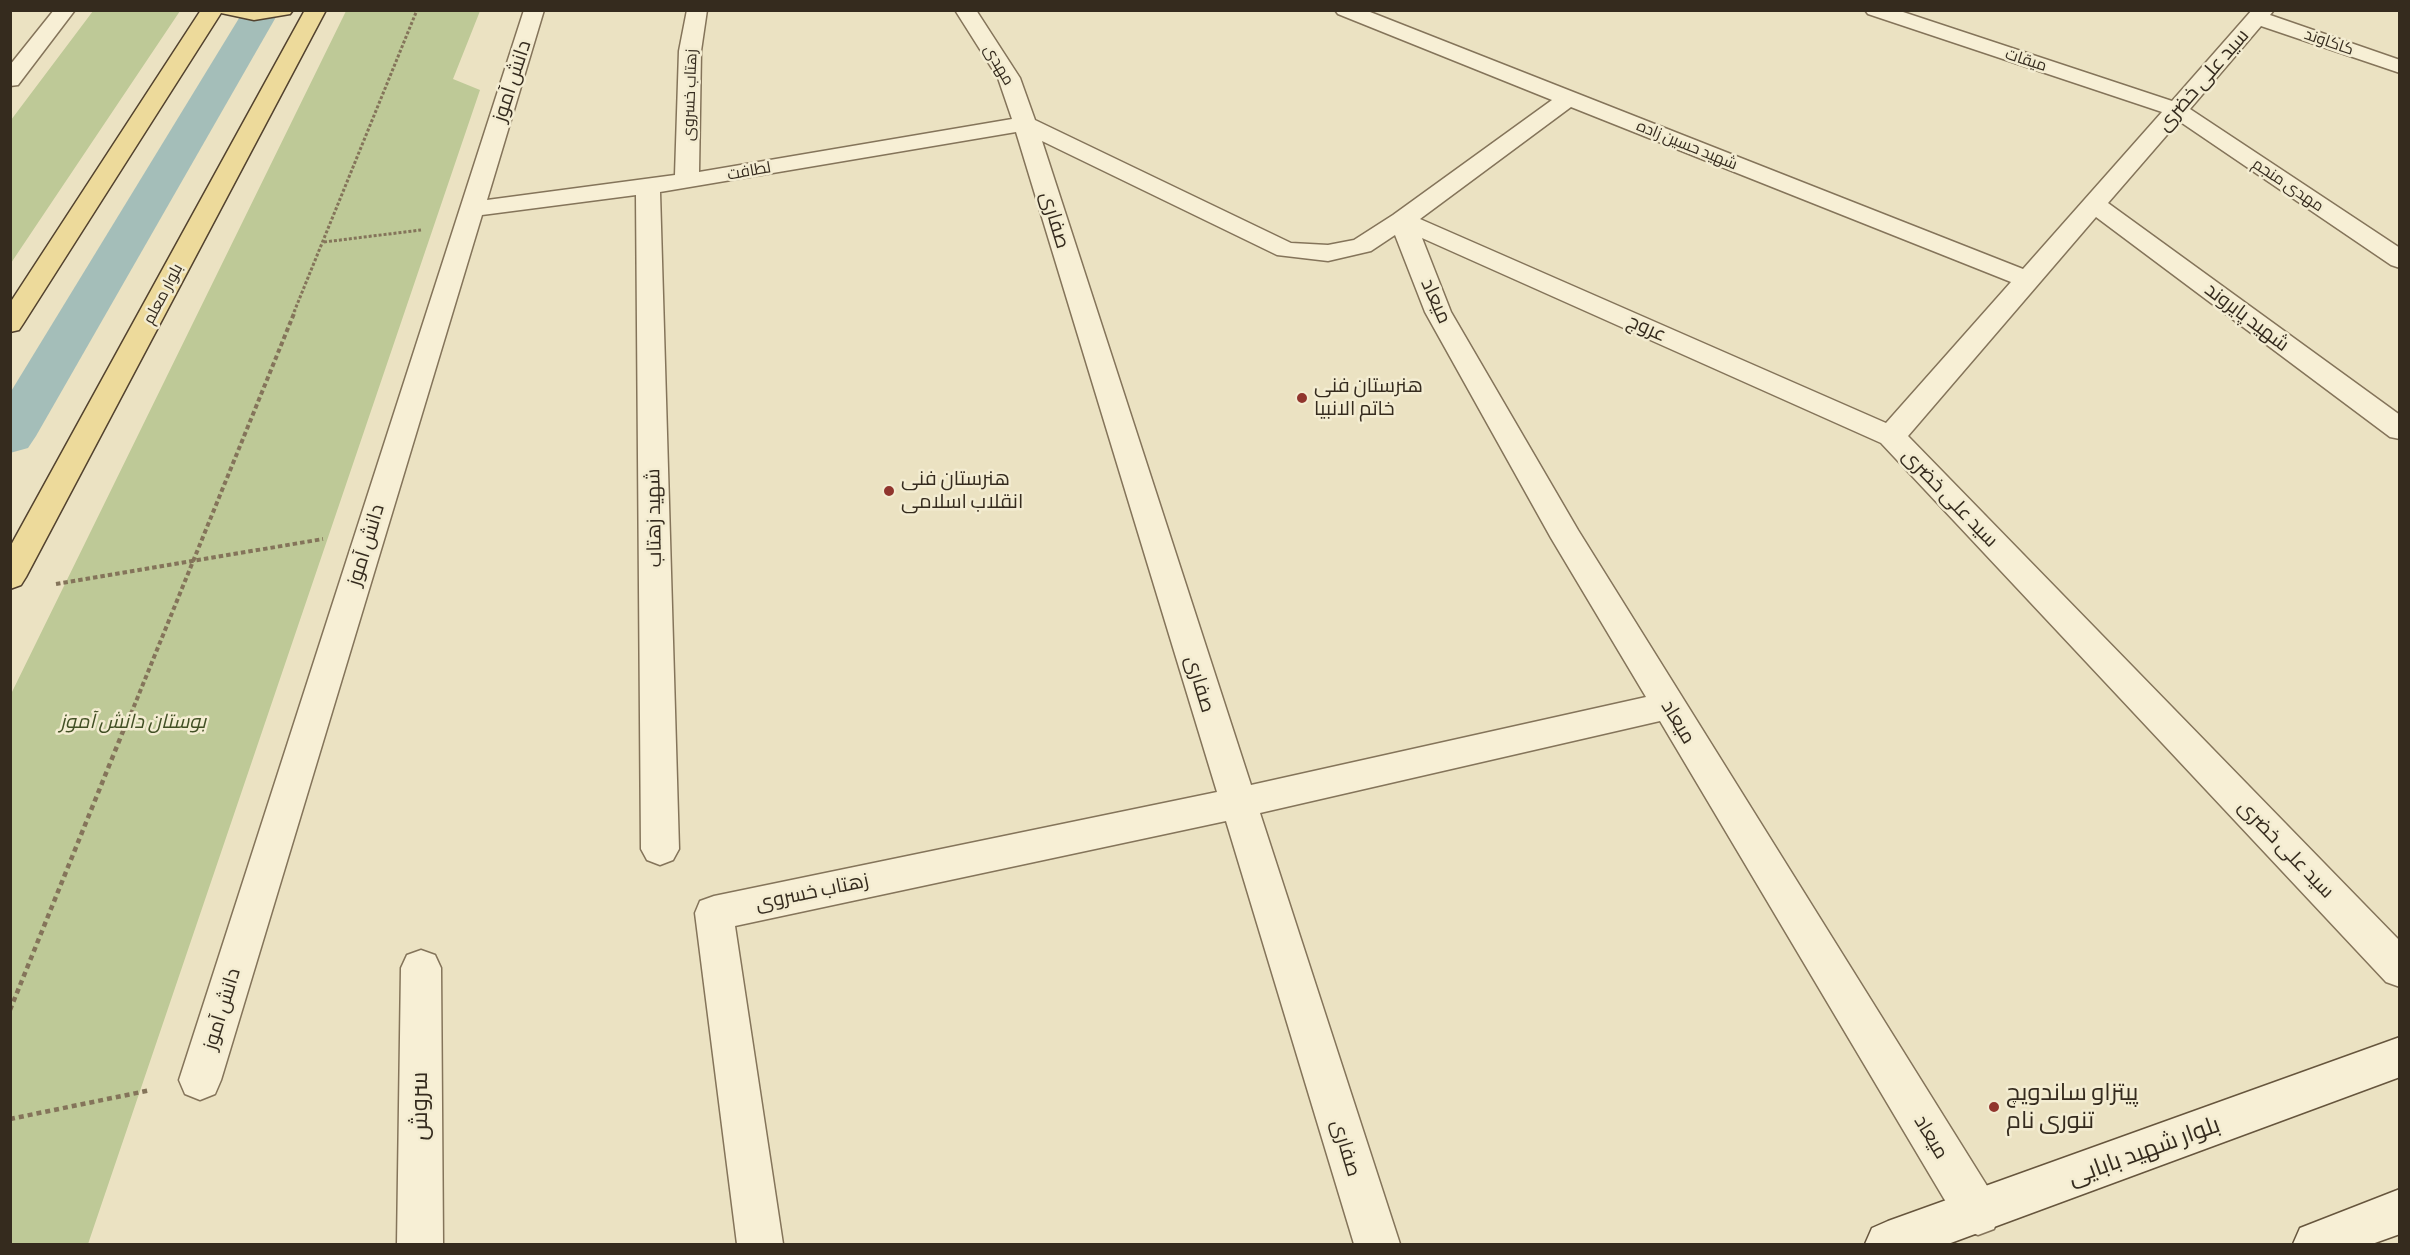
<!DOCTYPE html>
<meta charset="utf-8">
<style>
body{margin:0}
#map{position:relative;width:2410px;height:1255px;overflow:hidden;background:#ebe2c2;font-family:"Crimson Pro",serif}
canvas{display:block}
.frame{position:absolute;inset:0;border:12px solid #352b1e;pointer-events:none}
</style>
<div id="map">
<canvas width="2410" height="1255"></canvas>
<div class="frame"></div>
</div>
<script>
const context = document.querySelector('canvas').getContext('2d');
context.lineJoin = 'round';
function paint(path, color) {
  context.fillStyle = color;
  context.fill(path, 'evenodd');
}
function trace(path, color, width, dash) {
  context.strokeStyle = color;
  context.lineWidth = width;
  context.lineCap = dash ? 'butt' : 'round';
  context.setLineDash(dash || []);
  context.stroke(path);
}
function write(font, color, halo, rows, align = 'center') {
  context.font = font + ' "Crimson Pro",Cairo,serif';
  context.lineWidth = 5;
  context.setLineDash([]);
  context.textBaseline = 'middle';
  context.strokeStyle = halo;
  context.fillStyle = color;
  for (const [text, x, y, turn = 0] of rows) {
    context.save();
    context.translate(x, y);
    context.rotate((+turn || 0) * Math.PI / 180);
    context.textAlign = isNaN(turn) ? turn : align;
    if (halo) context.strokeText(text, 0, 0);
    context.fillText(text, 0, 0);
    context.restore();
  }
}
paint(new Path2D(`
 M93 11H180L11 263V120Z
 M346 11H480L453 79 480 90 88 1244H11V694Z`), '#bec997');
paint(new Path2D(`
 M244 10H280L36 436 28 448 10 453V393Z`), '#a4beb9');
const street = new Path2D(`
 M54 10H75L18 85 10 86V65Z
 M524 10H544L487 200 675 175 679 51 687 10H707L701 51 699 172 1012 119 998 78 955 10H976L1020 78 1035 120 1291 243 1328 245 1354 240 1393 215 1552 100 1338 14 1335 10H1365L2023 269 2162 112 1868 14 1865 10H1897L2172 101 2252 10H2274L2270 15 2400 60V73L2261 26 2190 109 2400 248V268L2391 265 2179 121 2108 203 2400 415V439L2390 437 2096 217 1908 436 2400 941V987L2386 982 1881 443 1422 238 1451 312 1578 530 1994 1197 2000 1213 1994 1229 1978 1235 1962 1229 1660 721 1260 813 1400 1244H1354L1226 821 735 926 783 1244H737L695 913 700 901 714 896 1217 792 1016 132 660 192 679 849 673 860 660 865 647 860 641 849 636 195 482 215 221 1080 215 1094 200 1100 185 1094 179 1080ZM1571 107 2011 282 1886 423 1420 219ZM1042 141 1277 255 1328 261 1371 251 1395 235 1425 312 1551 538 1646 697 1251 785Z
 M421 950 435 955 441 968 443 1244H397L401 968 407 955Z`);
const secondary = new Path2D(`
 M2400 1037V1077L1948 1244H1865L1872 1228 1888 1221Z
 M2400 1189V1234L2372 1244H2293L2300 1228Z`);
const primary = new Path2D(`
 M201 10H293L290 14 254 20 221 13 23 324 19 330 10 332V303Z
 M305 10H326L26 577 21 585 10 589V547Z`);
trace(street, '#84745a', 3);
trace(secondary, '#66553d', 3);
trace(primary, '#52422e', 3);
trace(new Path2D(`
 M324 242 421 230
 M294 312 417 10`), '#84745a', 3, [3, 2]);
trace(new Path2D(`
 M56 584 323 539
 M128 721 295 311`), '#84745a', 4, [4.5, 3]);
trace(new Path2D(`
 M10 1010 128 719
 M10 1119 151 1090`), '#84745a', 4.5, [5, 4]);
paint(street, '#f7efd5');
paint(secondary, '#f7efd5');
paint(primary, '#edda9b');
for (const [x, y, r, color] of [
 [1302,398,6,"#90352d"],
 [889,491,6,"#90352d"],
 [1994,1107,6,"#90352d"]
]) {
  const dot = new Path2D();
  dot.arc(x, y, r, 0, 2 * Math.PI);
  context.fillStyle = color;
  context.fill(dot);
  trace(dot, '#f3ecd1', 2);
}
write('16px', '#352b1e', '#f3ecd1', [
 ["کاکاوند",2329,42,19],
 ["میقات",2026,60,18],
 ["مهدی",999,65,60],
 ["زهتاب خسروی",690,95,-88],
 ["شهید حسین زاده",1687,145,22],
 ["لطافت",749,171,-10],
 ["مهدی منجم",2288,185,34],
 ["بلوار معلم",163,294,-62]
]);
write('20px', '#352b1e', '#f3ecd1', [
 ["سید علی خضری",2203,80,-49],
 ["دانش آموز",512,81,-72],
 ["صفاری",1055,220,73],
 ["میعاد",1436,301,66],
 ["شهید پایروند",2247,317,37],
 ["عروج",1647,328,24],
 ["سید علی خضری",1950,498,46],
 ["شهید زهتاب",654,518,-91],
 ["دانش آموز",366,545,-73],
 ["صفاری",1200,684,73],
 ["میعاد",1678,722,59],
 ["سید علی خضری",2286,849,46],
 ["زهتاب خسروی",812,892,-12],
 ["دانش آموز",222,1009,-73],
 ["میعاد",1931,1137,59],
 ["صفاری",1346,1148,73]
]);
write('20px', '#352b1e', '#f3ecd1', [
 ["هنرستان فنی",1314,386],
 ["خاتم الانبیا",1314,409],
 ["هنرستان فنی",901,479],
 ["انقلاب اسلامی",901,502]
], 'left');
write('italic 20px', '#425025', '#f3ecd1', [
 ["بوستان دانش آموز",133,722]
]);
write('24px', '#352b1e', '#f3ecd1', [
 ["پیتزاو ساندویچ",2006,1093],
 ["تنوری نام",2006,1121]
], 'left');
write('24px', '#352b1e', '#f3ecd1', [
 ["سروش",420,1106,-90],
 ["بلوار شهید بابایی",2144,1151,-20]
]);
</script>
